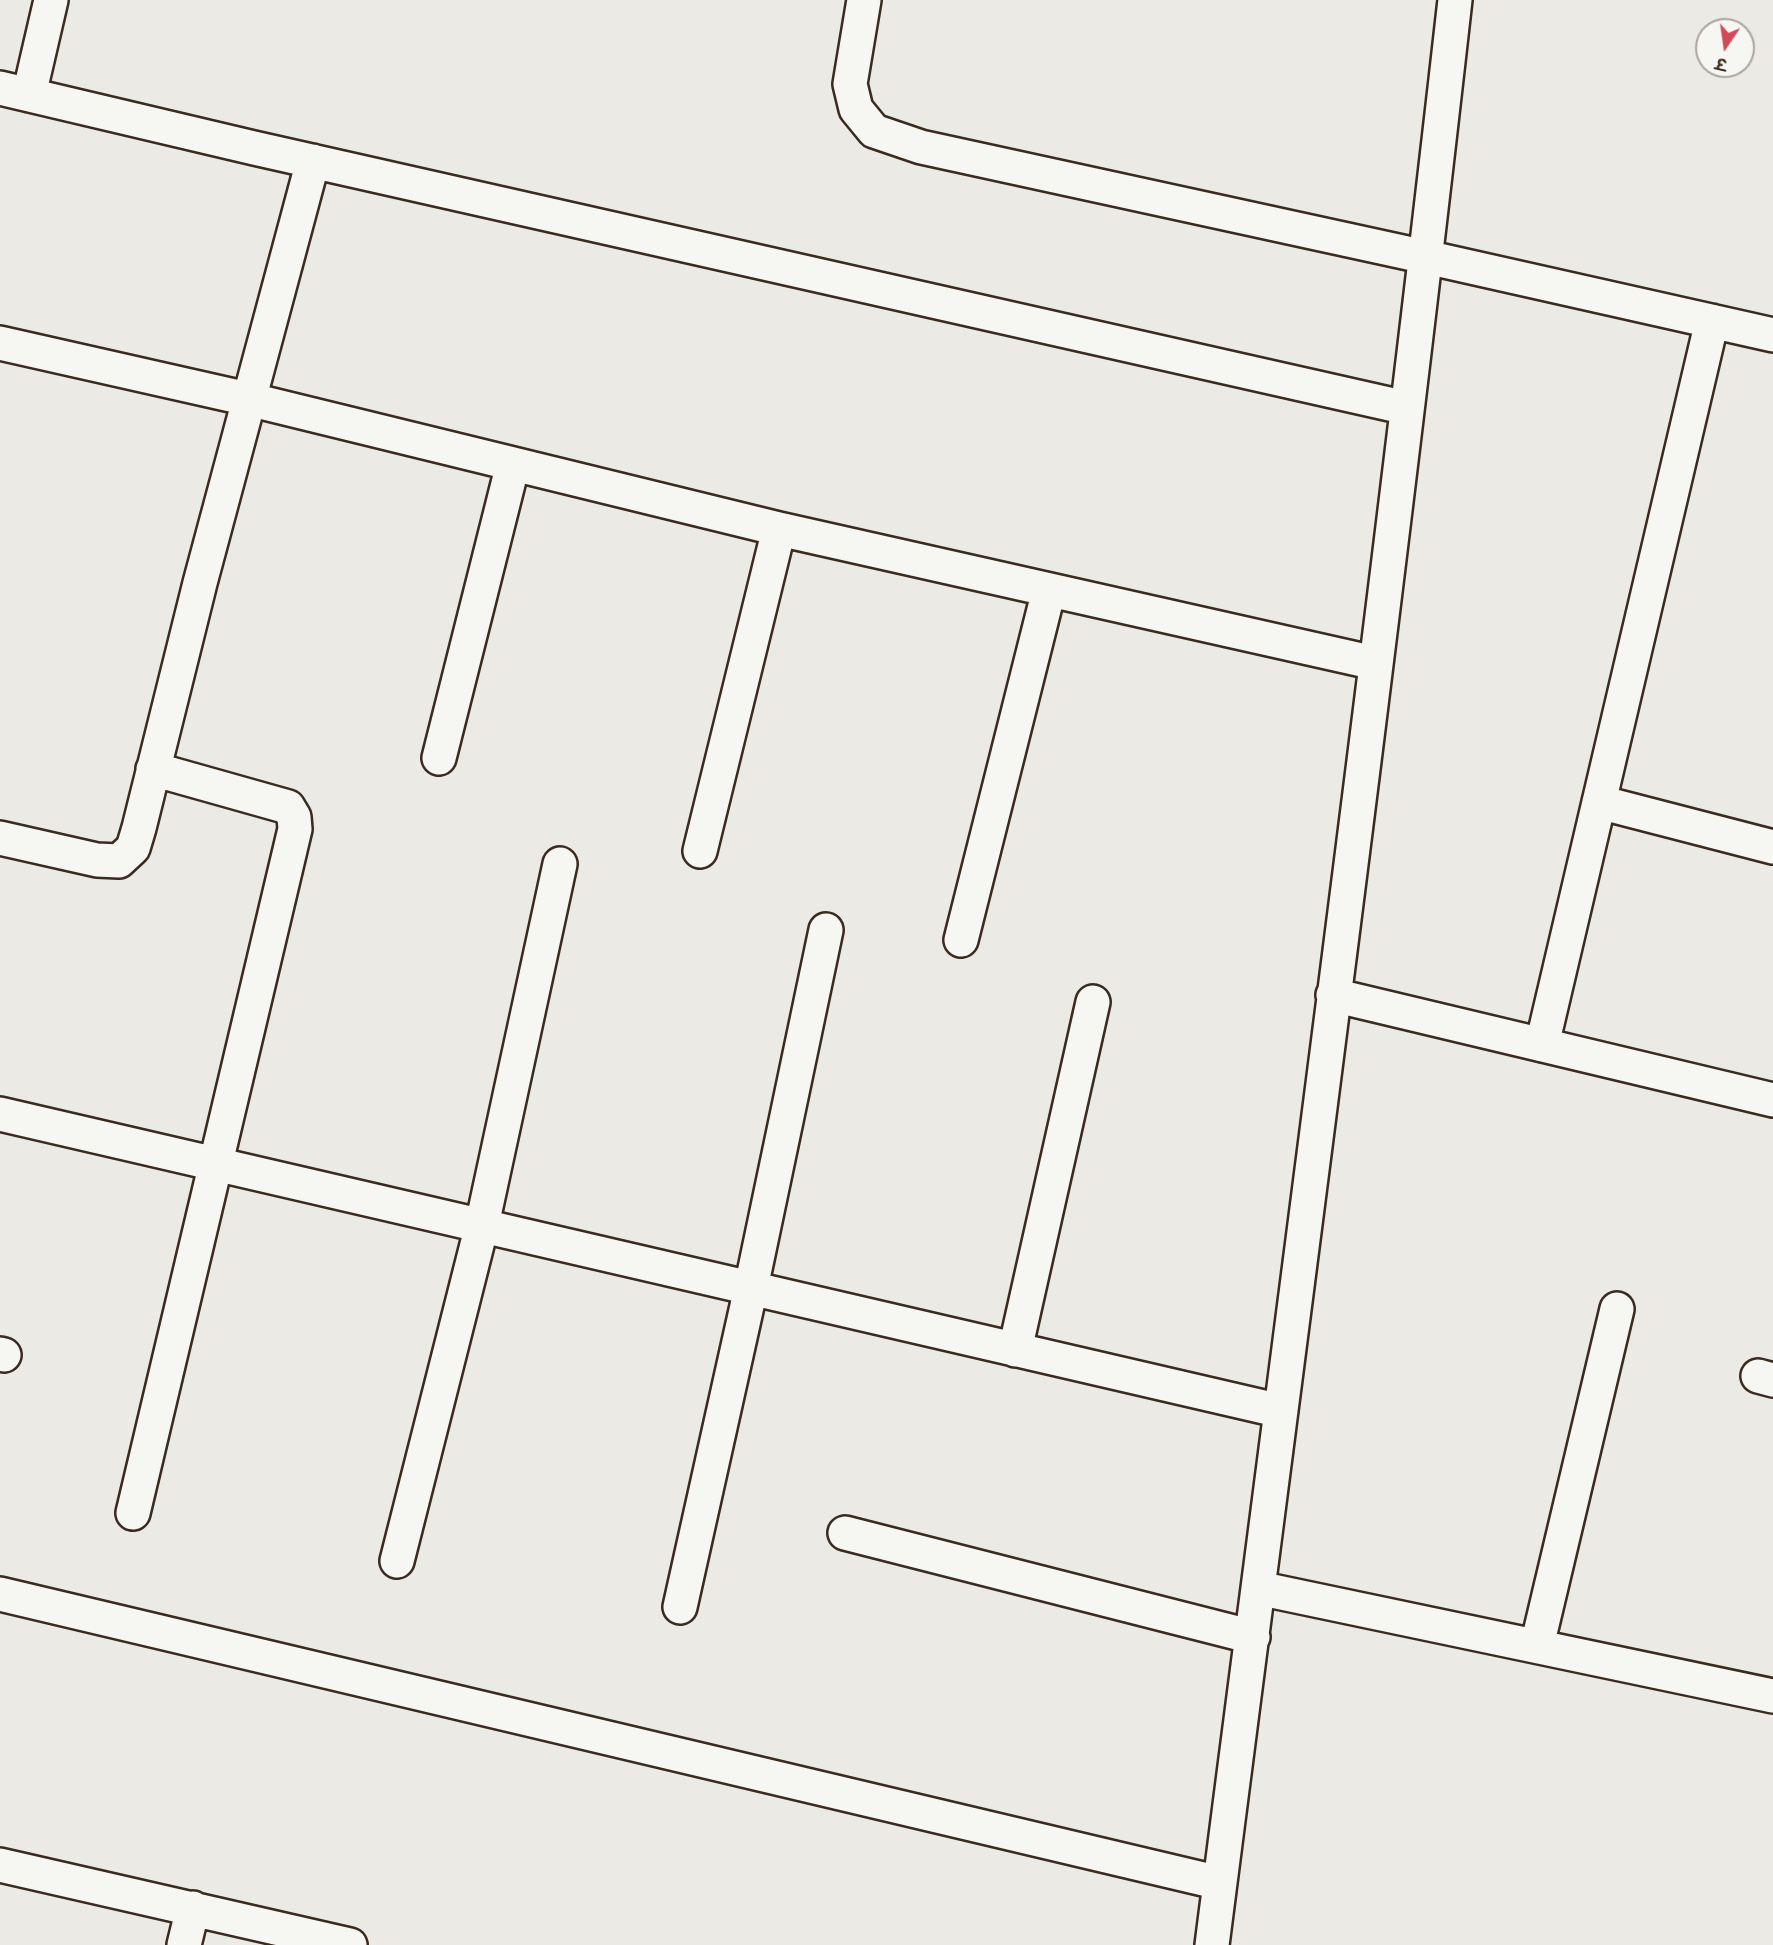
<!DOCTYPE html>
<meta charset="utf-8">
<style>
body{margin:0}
#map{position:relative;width:1773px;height:1945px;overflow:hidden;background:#ebeae5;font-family:"Architects Daughter","Playpen Sans Deva",sans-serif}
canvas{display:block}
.north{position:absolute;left:1695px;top:18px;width:60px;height:60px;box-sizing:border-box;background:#f6f6f2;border:2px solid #aba49d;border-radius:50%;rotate:193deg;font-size:16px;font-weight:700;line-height:24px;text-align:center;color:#3b2a1e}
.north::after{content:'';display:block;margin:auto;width:21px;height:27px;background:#d1495b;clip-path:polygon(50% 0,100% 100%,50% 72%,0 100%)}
</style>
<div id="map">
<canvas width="1773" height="1945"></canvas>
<div class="north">उ</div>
</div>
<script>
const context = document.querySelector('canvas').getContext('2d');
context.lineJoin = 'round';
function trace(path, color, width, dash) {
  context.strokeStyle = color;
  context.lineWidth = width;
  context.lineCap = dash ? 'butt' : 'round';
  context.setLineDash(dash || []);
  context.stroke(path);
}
const minor = new Path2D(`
 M864 0 850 84 856 109 874 131 921 147 1426 257 1773 335
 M0 88 254 148 1407 408
 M29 95 51 0
 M0 343 248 399 779 529 1375 663
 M439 758 513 464
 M1599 802 1773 847
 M0 838 97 860 119 861 133 848 139 828 200 583 313 161
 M700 851 779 529
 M961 940 1049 590
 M1333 995 1773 1100
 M1542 1045 1712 321
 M0 1114 1281 1411
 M1015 1350 1093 1002
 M0 1354 4 1355
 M1758 1376 1773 1380
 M133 1513 295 829 294 817 288 807 153 769
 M845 1533 1253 1637
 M397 1561 482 1225 560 864
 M1258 1588 1773 1696
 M0 1594 1220 1883
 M680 1607 751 1288 826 930
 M1537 1646 1617 1309
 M0 1865 350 1945
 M184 1945 193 1908
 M1212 1945C1295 1297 1382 649 1455 0`);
trace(minor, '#3b2a1e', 38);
trace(minor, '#f6f6f2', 33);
</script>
